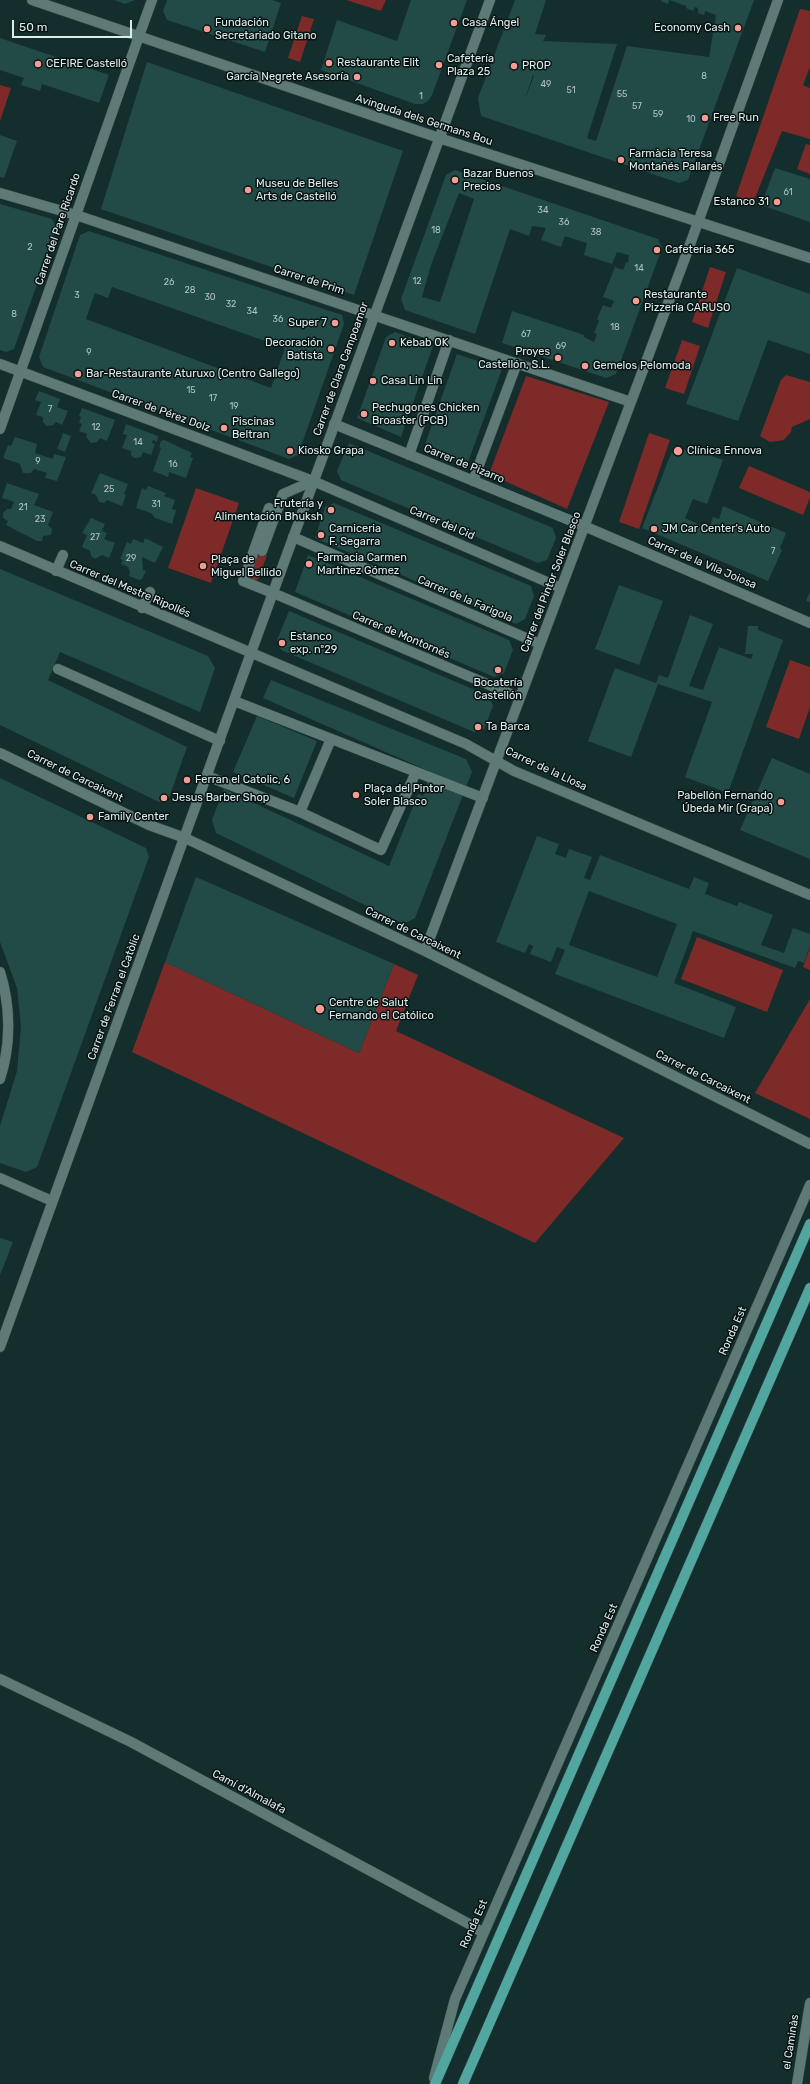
<!DOCTYPE html>
<meta charset="utf-8">
<style>
body{margin:0}
#map{position:relative;width:810px;height:2084px;overflow:hidden;background:#132e2c;font-family:Rubik,sans-serif}
canvas{display:block}
.scale{position:absolute;left:12px;top:20px;width:120px;height:18px;box-sizing:border-box;border:2px solid #deedec;border-top:0;padding-left:5px;font-size:12px;line-height:14px;white-space:nowrap;color:#deedec;-webkit-text-stroke:3px #081413;paint-order:stroke}
</style>
<div id="map">
<canvas width="810" height="2084"></canvas>
<div class="scale">50 m</div>
</div>
<script>
const context = document.querySelector('canvas').getContext('2d');
context.lineJoin = 'round';
function paint(path, color) {
  context.fillStyle = color;
  context.fill(path, 'evenodd');
}
function trace(path, color, width, dash) {
  context.strokeStyle = color;
  context.lineWidth = width;
  context.lineCap = dash ? 'butt' : 'round';
  context.setLineDash(dash || []);
  context.stroke(path);
}
function write(font, color, halo, rows, align = 'center') {
  context.font = font + ' Rubik,sans-serif';
  context.lineWidth = 3;
  context.setLineDash([]);
  context.textBaseline = 'middle';
  context.strokeStyle = halo;
  context.fillStyle = color;
  for (const [text, x, y, turn = 0] of rows) {
    context.save();
    context.translate(x, y);
    context.rotate((+turn || 0) * Math.PI / 180);
    context.textAlign = isNaN(turn) ? turn : align;
    if (halo) context.strokeText(text, 0, 0);
    context.fillText(text, 0, 0);
    context.restore();
  }
}
paint(new Path2D(`
 M346 0H386L381 11Z
 M800 9 810 11V67L803 85 810 88V139L782 131 753 203 736 196Z
 M302 16 314 19 300 62 288 58Z
 M0 85 11 88 0 121Z
 M806 144 810 145V174L797 169Z
 M710 267 726 272 708 328 692 322Z
 M682 340 700 346 684 394 665 388Z
 M786 375 810 382V419L792 427 791 432 784 440 770 442 760 436 781 380Z
 M526 376 609 402 567 509 489 474Z
 M649 433 670 440 639 529 619 522Z
 M749 466 810 492V498L803 515 739 488Z
 M196 488 239 503 211 583 168 568Z
 M258 552 267 555 259 578 255 582 252 580 250 575Z
 M790 660 810 667V707L799 739 766 727Z
 M697 937 783 970 767 1012 681 979Z
 M810 948V970L803 967Z
 M165 962 359 1053 394 964 418 975 396 1031 624 1138 535 1243 132 1052Z
 M810 999V1119L755 1093Z`), '#7d2a28');
paint(new Path2D(`
 M114 0H135L125 4Z
 M167 0H272L281 3 265 52 167 20 163 11Z
 M411 0H467L432 95 428 101 423 104H415L321 70 337 20 397 41Z
 M515 0H546L535 34 546 35 543 41 617 44 587 138 596 141 627 46 709 57 716 15 705 11 704 15 698 13V8L695 7 693 11 686 8V6L669 0 668 4 662 2 661 0H754L688 180 679 183 481 116 478 98ZM533 75 534 76 524 102Z
 M0 38 109 75 99 103 42 84 40 91 21 85 24 78 0 70Z
 M147 62 403 151 354 295 101 209Z
 M0 135 17 141 4 178 0 177Z
 M775 168 810 179V222L761 205Z
 M455 170 658 239 662 248 616 374 606 378 502 343 512 311 584 335V337L594 342 597 334 594 333 599 321 597 319 603 305 611 308 614 301 603 297 615 267 623 270 626 262 628 263 629 255 617 252 612 264 584 255 587 243 577 240 565 236 561 247 541 240 546 228 532 226 529 236 510 229 475 334 405 310 401 299 446 175ZM459 193 474 199 440 302 422 297 431 265Z
 M0 204 52 219 57 228 14 349 6 352 0 350Z
 M89 231 342 315 344 324 298 455 289 459 43 367 39 357 80 235ZM112 287 285 348 271 388 86 319 95 293 108 298Z
 M737 268 810 294V354L768 340 738 421 686 404Z
 M395 332 433 346 401 437 357 418 386 337Z
 M457 354 502 369 467 465 424 447Z
 M39 391 60 399 57 407 68 411 62 425 56 422 53 425 47 426 43 422V417L36 415 41 402 35 400Z
 M82 408 115 420 107 441 100 438 97 442 91 443 86 437 87 434 79 431 82 424 79 423 81 417 79 416Z
 M126 424 158 436 157 442 153 440 152 443 155 444 151 455 143 452 141 457 134 458 131 455V451L122 448 127 435 123 434Z
 M63 433 71 436 65 452 57 449Z
 M15 437 37 444 35 453 53 459 54 454 66 457 57 481 45 478 47 473 34 469 31 473H23L20 464 3 458 8 445 11 446Z
 M164 440 192 453 190 457 193 458 186 478 169 472 168 477 153 471 161 448 159 447 161 441Z
 M349 443 553 528 556 538 547 560 538 563 341 480 337 471Z
 M674 446 690 452 691 450 698 452 700 449 709 452 708 455 723 460 707 504 693 499 685 518 709 529 713 517 719 519 723 506 786 533 780 548 782 550 768 581 642 528Z
 M100 473 128 484 124 494 126 495 122 506 107 500 104 503 99 502 96 495 91 493Z
 M7 483 39 494 34 505 53 512 48 525 52 529 51 535 43 536 42 541H37L6 525 8 521 3 518V513L7 509H11L14 502 2 498Z
 M148 486 166 493 164 496 175 500 172 509 176 510 172 524 155 518 151 513 136 508 142 488 146 490Z
 M334 503 531 586 534 596 525 619 516 624 315 538 325 507Z
 M91 518 105 524 102 531 107 533 104 539 115 543 109 558 102 555 95 559 91 556 90 551 82 547 87 535 82 533Z
 M145 538 163 547 155 563 142 557 143 570 146 571 142 579 139 580 129 576 130 572 128 567 121 564 123 560 120 559 127 542 131 544 133 539 143 543Z
 M308 555 509 640 513 650 504 673 494 677 295 592Z
 M0 569 208 656 215 668 200 712 60 652 48 680 187 747 169 798 159 802 0 725Z
 M619 585 663 601 639 665 595 649Z
 M810 592V602L806 601Z
 M289 611 489 696 493 706 484 729 474 732 281 650 277 640Z
 M690 615 713 624 689 686 703 690 719 647 751 659 753 654H745L748 626H758V630L783 640 728 793 685 777 712 702 658 684 631 757 588 741 615 668 656 683 659 675 668 678Z
 M271 680 466 759 472 772 415 918 404 924 216 833 212 820 224 789 389 866 418 794 423 796 431 772 263 698Z
 M257 716 317 741 294 798 233 772Z
 M772 758 810 774V859L740 830Z
 M0 778 146 848 149 857 37 1167 26 1172 0 1163V1126L17 1071 21 1027 17 988 0 942Z
 M537 836 559 844 555 854 566 858 569 849 592 857 584 878 590 880 600 855 689 889 694 877 709 883 705 894 737 906 739 902 773 915 761 945 784 953 793 928 810 934V946L804 963 798 961 795 968 693 931 674 983 736 1007 724 1038 555 974 565 950 557 947 551 962 530 954 533 946 529 944 525 953 496 942ZM589 891 677 924 657 977 569 945Z
 M196 877 394 964 359 1053 165 962Z
 M0 1238 13 1242 0 1275Z`), '#224b48');
const service = new Path2D(`
 M269 508 243 581 273 593
 M262 551 283 494 313 481
 M56 571 63 555
 M142 608 150 592`);
const pedestrian = new Path2D(`
 M76 215 139 36
 M234 701 483 798
 M331 739 300 812 381 850 416 772
 M207 776 300 812`);
const minor = new Path2D(`
 M139 36 152 0
 M0 193 76 215 631 402
 M0 364 313 481 561 588
 M334 424 584 526 810 623
 M0 429 76 215
 M409 455 449 340
 M473 481 517 363
 M293 537 540 644
 M0 546 466 744 514 771 810 895
 M273 593 520 698
 M58 669 220 741
 M0 753 149 825 185 838 425 951 810 1144
 M425 951 688 250 778 0
 M0 972C11 1007 11 1045 0 1079
 M0 1178 52 1201
 M0 1679 131 1742 471 1925 483 1933
 M434 2078 455 1999 810 1185
 M797 2084 810 2003`);
const tertiary = new Path2D(`
 M32 0 439 138 810 258
 M0 1347 260 628 490 0`);
const primary = new Path2D(`
 M435 2084 810 1224
 M463 2084 810 1288`);
trace(service, '#354a48', 11);
trace(pedestrian, '#354a48', 11);
trace(minor, '#354a48', 11);
trace(tertiary, '#354a48', 11);
trace(primary, '#354a48', 11);
trace(service, '#5d7a77', 10);
trace(pedestrian, '#5d7a77', 10);
trace(minor, '#5d7a77', 10);
trace(tertiary, '#5d7a77', 10);
trace(primary, '#52a6a0', 10);
for (const [x, y, r, color] of [
 [454,23,4,"#f59c94"],
 [738,28,4,"#f59c94"],
 [207,29,4,"#f59c94"],
 [329,63,4,"#f59c94"],
 [38,64,4,"#f59c94"],
 [439,65,4,"#f59c94"],
 [514,66,4,"#f59c94"],
 [357,77,4,"#f59c94"],
 [705,118,4,"#f59c94"],
 [621,160,4,"#f59c94"],
 [455,180,4,"#f59c94"],
 [248,190,4,"#f59c94"],
 [777,202,4,"#f59c94"],
 [657,250,4,"#f59c94"],
 [636,301,4,"#f59c94"],
 [335,323,4,"#f59c94"],
 [392,343,4,"#f59c94"],
 [331,349,4,"#f59c94"],
 [558,358,4,"#f59c94"],
 [585,366,4,"#f59c94"],
 [78,374,4,"#f59c94"],
 [373,381,4,"#f59c94"],
 [364,414,4,"#f59c94"],
 [224,428,4,"#f59c94"],
 [290,451,4,"#f59c94"],
 [678,451,5,"#f59c94"],
 [331,510,4,"#f59c94"],
 [654,529,4,"#f59c94"],
 [321,535,4,"#f59c94"],
 [309,564,4,"#f59c94"],
 [203,566,4,"#f59c94"],
 [282,643,4,"#f59c94"],
 [498,670,4,"#f59c94"],
 [478,727,4,"#f59c94"],
 [187,780,4,"#f59c94"],
 [356,795,4,"#f59c94"],
 [164,798,4,"#f59c94"],
 [781,802,4,"#f59c94"],
 [90,817,4,"#f59c94"],
 [320,1009,5,"#f59c94"]
]) {
  const dot = new Path2D();
  dot.arc(x, y, r, 0, 2 * Math.PI);
  context.fillStyle = color;
  context.fill(dot);
  trace(dot, '#081413', 1.5);
}
write('9px', '#afc4c3', null, [
 ["8",704,76],
 ["49",546,84],
 ["51",571,90],
 ["55",622,94],
 ["1",421,96],
 ["57",637,106],
 ["59",658,114],
 ["10",691,119],
 ["61",788,192],
 ["34",543,210],
 ["36",564,222],
 ["18",436,230],
 ["38",596,232],
 ["2",30,247],
 ["14",639,268],
 ["12",417,281],
 ["26",169,282],
 ["28",190,290],
 ["3",77,295],
 ["30",210,297],
 ["32",231,304],
 ["34",252,311],
 ["8",14,314],
 ["36",278,319],
 ["18",615,327],
 ["67",526,334],
 ["69",561,346],
 ["9",89,352],
 ["15",191,390],
 ["17",213,398],
 ["19",234,406],
 ["7",50,409],
 ["12",96,427],
 ["14",138,442],
 ["9",38,461],
 ["16",173,464],
 ["25",109,489],
 ["31",156,504],
 ["21",23,507],
 ["23",40,519],
 ["27",95,537],
 ["7",773,551],
 ["29",131,558]
]);
write('11px', '#deedec', '#081413', [
 ["Fundación",215,23],
 ["Secretariado Gitano",215,36],
 ["Casa Ángel",462,23],
 ["Economy Cash",730,28,"right"],
 ["Cafetería",447,59],
 ["Plaza 25",447,72],
 ["Restaurante Elit",337,63],
 ["CEFIRE Castelló",46,64],
 ["PROP",522,66],
 ["García Negrete Asesoría",349,77,"right"],
 ["Free Run",713,118],
 ["Farmàcia Teresa",629,154],
 ["Montañés Pallarés",629,167],
 ["Bazar Buenos",463,174],
 ["Precios",463,187],
 ["Museu de Belles",256,184],
 ["Arts de Castelló",256,197],
 ["Estanco 31",769,202,"right"],
 ["Cafeteria 365",665,250],
 ["Restaurante",644,295],
 ["Pizzería CARUSO",644,308],
 ["Super 7",327,323,"right"],
 ["Decoración",323,343,"right"],
 ["Batista",323,356,"right"],
 ["Kebab OK",400,343],
 ["Proyes",550,352,"right"],
 ["Castellón, S.L.",550,365,"right"],
 ["Gemelos Pelomoda",593,366],
 ["Bar-Restaurante Aturuxo (Centro Gallego)",86,374],
 ["Casa Lin Lin",381,381],
 ["Pechugones Chicken",372,408],
 ["Broaster (PCB)",372,421],
 ["Piscinas",232,422],
 ["Beltran",232,435],
 ["Kiosko Grapa",298,451],
 ["Clínica Ennova",687,451],
 ["Frutería y",323,504,"right"],
 ["Alimentación Bhuksh",323,517,"right"],
 ["Carniceria",329,529],
 ["F. Segarra",329,542],
 ["JM Car Center's Auto",662,529],
 ["Farmacia Carmen",317,558],
 ["Martinez Gómez",317,571],
 ["Plaça de",211,560],
 ["Miguel Bellido",211,573],
 ["Estanco",290,637],
 ["exp. nº29",290,650],
 ["Bocatería",498,683,"center"],
 ["Castellón",498,696,"center"],
 ["Ta Barca",486,727],
 ["Ferran el Catolic, 6",195,780],
 ["Plaça del Pintor",364,789],
 ["Soler Blasco",364,802],
 ["Pabellón Fernando",773,796,"right"],
 ["Úbeda Mir (Grapa)",773,809,"right"],
 ["Jesus Barber Shop",172,798],
 ["Family Center",98,817],
 ["Centre de Salut",329,1003],
 ["Fernando el Católico",329,1016]
], 'left');
write('11px', '#deedec', '#081413', [
 ["Avinguda dels Germans Bou",424,120,18],
 ["Carrer del Pare Ricardo",58,229,-71],
 ["Carrer de Prim",309,280,18],
 ["Carrer de Clara Campoamor",341,369,-70],
 ["Carrer de Pérez Dolz",161,411,20],
 ["Carrer de Pizarro",464,464,22],
 ["Carrer del Cid",442,523,23],
 ["Carrer de la Vila Joiosa",702,563,23],
 ["Carrer del Pintor Soler Blasco",551,582,-69],
 ["Carrer del Mestre Ripollés",130,589,23],
 ["Carrer de la Farigola",465,599,23],
 ["Carrer de Montornés",401,635,23],
 ["Carrer de la Llosa",546,769,25],
 ["Carrer de Carcaixent",75,776,26],
 ["Carrer de Carcaixent",413,933,26],
 ["Carrer de Ferran el Catòlic",114,997,-70],
 ["Carrer de Carcaixent",703,1077,27],
 ["Ronda Est",733,1331,-66],
 ["Ronda Est",604,1628,-66],
 ["Camí d'Almalafa",249,1792,28],
 ["Ronda Est",474,1924,-66],
 ["el Caminàs",791,2042,-81]
]);
</script>
